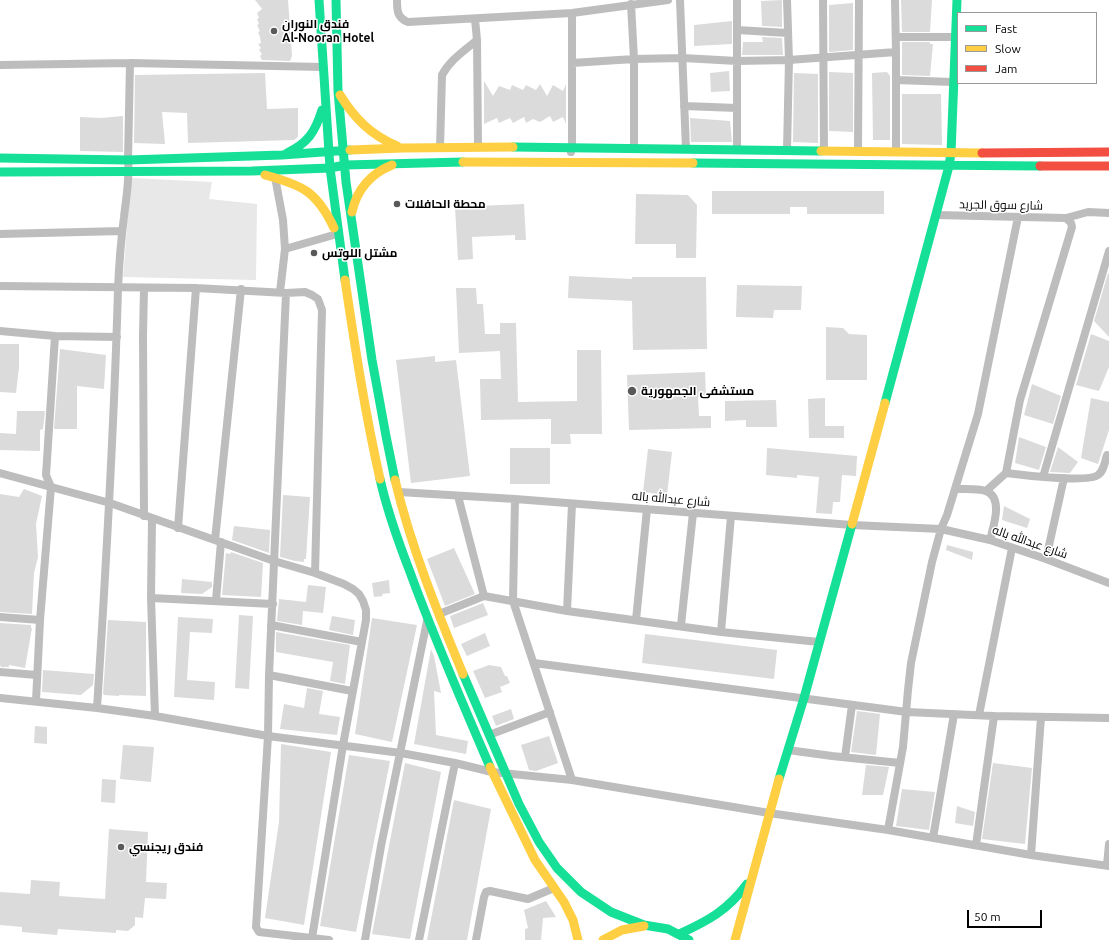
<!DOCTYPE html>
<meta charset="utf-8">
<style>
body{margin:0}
#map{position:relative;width:1109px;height:940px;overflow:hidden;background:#fff;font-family:Ubuntu,sans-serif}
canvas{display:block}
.legend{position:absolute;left:957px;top:12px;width:140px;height:72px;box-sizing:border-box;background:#fff;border:1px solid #999;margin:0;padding:5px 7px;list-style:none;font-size:12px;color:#000}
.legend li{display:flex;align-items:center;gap:8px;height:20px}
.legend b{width:20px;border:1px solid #999}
.scale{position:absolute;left:967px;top:910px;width:75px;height:18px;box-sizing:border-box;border:2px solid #000;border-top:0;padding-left:5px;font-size:12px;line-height:14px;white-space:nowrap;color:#000;-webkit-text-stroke:3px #fff;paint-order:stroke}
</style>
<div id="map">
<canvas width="1109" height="940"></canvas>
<ul class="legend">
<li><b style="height:5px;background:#16e098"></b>Fast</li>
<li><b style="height:5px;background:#ffcf43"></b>Slow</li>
<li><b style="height:5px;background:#f24e42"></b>Jam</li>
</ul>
<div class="scale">50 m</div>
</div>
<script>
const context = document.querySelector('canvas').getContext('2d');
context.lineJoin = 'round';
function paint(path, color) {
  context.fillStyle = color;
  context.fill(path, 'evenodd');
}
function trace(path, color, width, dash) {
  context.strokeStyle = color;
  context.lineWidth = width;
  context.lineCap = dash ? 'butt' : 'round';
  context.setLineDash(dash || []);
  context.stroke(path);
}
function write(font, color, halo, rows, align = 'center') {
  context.font = font + ' Ubuntu,Cairo,sans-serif';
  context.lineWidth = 3;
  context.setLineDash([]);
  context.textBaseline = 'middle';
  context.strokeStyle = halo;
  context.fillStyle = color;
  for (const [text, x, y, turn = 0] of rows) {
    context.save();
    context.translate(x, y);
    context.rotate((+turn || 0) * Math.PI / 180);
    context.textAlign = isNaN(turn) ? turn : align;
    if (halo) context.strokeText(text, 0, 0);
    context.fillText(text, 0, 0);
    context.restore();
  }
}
paint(new Path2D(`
 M131 178 212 182 209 199 257 204 256 280 123 277Z`), '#e8e8e8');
paint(new Path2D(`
 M255 0H288L292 56 290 61 262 60 260 56 262 54 259 50 261 48 258 44 261 43 260 37 258 32 260 31 257 25 259 24 257 19 259 18 257 13 262 9Z
 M782 0V27L762 26 761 1Z
 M901 0H932L930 32H902Z
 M853 3V50L829 52V5Z
 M732 21V44L694 46V25Z
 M762 37 782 38 783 55H742L743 42H763Z
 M902 42H930V44H933L930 76 902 75Z
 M729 71 730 91 711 92 710 73Z
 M829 72 853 73V132L829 131Z
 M887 72 890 76V140H873L872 73Z
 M265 73 267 109 298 108V137L294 140 188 143 187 113 162 112 165 144 134 143 135 75Z
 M794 73 818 74V143L793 142Z
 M484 81 493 96 499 86 510 90 512 85 523 90 526 85 536 90 540 84 547 96 553 85 563 91 566 84V124L563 117 553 122 550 116 540 122 533 119 526 123 524 117 513 123 510 118 499 123 497 118 484 124Z
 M902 94H941L942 145 902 144Z
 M123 116V152L80 151V117L101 118Z
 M690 118 730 121 732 142H691Z
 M712 191H884V214H807V207H790V214H712Z
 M636 194 688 195 697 205 696 258H676V244H635Z
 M524 204 526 240H515V235L472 237 473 259 458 260 455 207Z
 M1108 273 1109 274V337L1094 321Z
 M569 276 632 279V277H706L707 349 633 350 632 301 568 298Z
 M737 285 802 286 801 310H774L773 318 736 317Z
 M456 288H476L477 304H483L485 334H500V323H516L518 402 577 401V350H601L602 434H570L571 444H551V419L481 420 480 379H501L500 351 459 353Z
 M826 327 843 328 849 334 867 335V380H826Z
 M1091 334 1109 341V367L1099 391 1076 385Z
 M0 344H19V367L16 393 0 392Z
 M60 349 106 355 104 389 77 386V429H54Z
 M435 356V362L456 360 470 476 411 483 396 360Z
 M705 372 706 397H698L699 416H711V428L629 430 627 375Z
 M1032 384 1061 396 1053 424 1024 415Z
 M825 398V426H844V438H809L808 399Z
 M1091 398 1109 402V430L1098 464 1081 458Z
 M776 400 777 427H746V420L725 421V401Z
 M17 411H45L43 429 40 430V451L0 450V433L16 434Z
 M1019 437 1046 447 1039 470 1015 463Z
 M1058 447 1078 462 1070 473 1050 472Z
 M510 448H550V484H510Z
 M767 448 857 456 856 476 842 475 840 502H833L832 514 816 513 819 477 797 475V478L766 475Z
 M648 449 672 452 667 495 643 492Z
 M24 489 42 496 36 524 38 557 34 573 32 614 0 612V494L19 497Z
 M283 495 310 497 306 559H304V562L295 561 280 557Z
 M1004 506 1030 519 1027 528 1002 520Z
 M234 526 270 530 269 553 232 540Z
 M947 545 973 552 972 560 946 550Z
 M454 548 475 594 445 606 427 559Z
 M231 552 263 563 261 597 222 595 226 553 230 554Z
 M182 579 212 582V587L202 594 181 593Z
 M389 580 390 593 382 594 383 596 374 597 372 583Z
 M308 585 326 587 323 613 303 611 302 625 277 621 279 599 306 602Z
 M483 603 488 615 454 628 450 616Z
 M239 615 253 616 249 689 235 688Z
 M332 616 355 620 353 635 329 630Z
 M178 617 213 619 212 633 190 632 187 680 215 682 214 700 174 697Z
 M372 618 417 625 392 742 355 734Z
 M108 620 146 622V696L119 695V696L104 695 103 694Z
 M0 623 31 625V628H32L25 668 9 665V667H1L0 665Z
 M276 632 350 645 345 684 330 681 333 662 276 652Z
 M485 633 490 646 467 656 461 644Z
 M645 634 777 650 774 679 642 663Z
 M431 649 434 656 441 693 434 691 436 735 468 741 466 754 414 744Z
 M489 665 501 667 505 676H507L510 683 500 687 502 692 485 698 473 671Z
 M43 670 94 674 93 685 81 695 42 692Z
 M307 688 323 691 319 714 340 717 337 735 280 729 284 704 304 708Z
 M511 709 514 719 496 726 492 716Z
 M857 711 880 714 876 755 851 752Z
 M35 726 47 727V744L34 743Z
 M549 736 558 763 536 771 529 770 521 745Z
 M281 744 331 752 304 925 265 918 279 822Z
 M123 745 154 747 151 782 120 779Z
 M349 755 390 761 356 932 320 926Z
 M405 763 441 772 410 939 372 934Z
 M993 763 1032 768 1025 844 982 839Z
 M866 765 889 767 883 795H862Z
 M102 779 116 780 115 803 101 802Z
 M902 789 935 792 929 830 896 826Z
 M454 800 491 809 467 940H427Z
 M957 806 975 812 973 826 955 823Z
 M109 829 148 832 146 882 167 883 166 899 145 898 143 918 135 917V925L128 931 116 930V933L58 929 57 935 22 932V927L0 925V892L30 894 31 880 60 882 59 896 105 899Z
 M546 901 556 917 543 918 541 940H525V929L528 928 524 910Z`), '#dbdbdb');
trace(new Path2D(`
 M397 0C397 10 397 18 408 22L572 13 668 0
 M680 0 686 149
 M823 0 824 150
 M631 4 634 59V148
 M475 19 477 40 478 147
 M737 30 788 33
 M896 37H955
 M896 52V151
 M572 63 634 59 683 58 737 61 789 60 896 52 895 0
 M0 65 130 63 323 67
 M896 80 953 82
 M684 106 737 108
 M440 148 442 75C450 60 464 51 477 40
 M737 149V0
 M787 150 789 60 787 0
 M858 151 859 0
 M571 152 572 148V13
 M275 177 283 220 285 249 280 292
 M936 215 1066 218 1071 223 1072 227 1020 400 1006 473 986 491
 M1066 218 1088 212 1109 213
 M0 234 122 231
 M285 249 337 234
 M0 286 196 288 286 293 305 292 312 295 318 299 322 310 315 573
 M144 288 143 336 144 516
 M286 293 269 675 268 736 256 927 259 932 329 940
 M0 331 55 336 117 337
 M0 473 110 503 274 561 315 573 344 584 353 589 359 594 363 601 366 610V620L343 745 312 938
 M1006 473C1021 475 1088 483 1098 475 1104 471 1105 461 1107 455L1109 456
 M1043 477 1109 251
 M955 489C964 489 977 488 986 491 1004 498 993 527 990 540
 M399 492 515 499 852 525 941 529 947 515 978 414 1018 217
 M458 496 484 596 567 611
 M515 499 513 601 572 780
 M572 504 567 611 721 632 819 642
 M152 519 151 598 155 716
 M178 528 196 288
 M215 540 241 289
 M1046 559 1064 478
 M151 598 273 604
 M216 600 221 542
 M439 614 484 596
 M0 617 40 620
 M636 620 647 509
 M271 625 362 642
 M681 625 693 513
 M721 632 731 516
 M534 663 907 712 994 716 1109 718
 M0 672 37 675
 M269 675 352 691
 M0 698 97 708 155 716 268 736 401 753 455 763 492 772 572 780 769 813 888 830 1031 855 1109 866
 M36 701 40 620 51 487 46 475 55 336
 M97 708C106 568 114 429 118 289 119 265 121 240 124 217 126 198 130 179 128 160L130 63
 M979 715 1012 548
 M489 735 550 712
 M788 750 832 756 900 763
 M845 757 852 705
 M888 830 903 747 908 690 911 663 932 562 941 529 990 540 1046 559 1109 583
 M933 838 954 714
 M976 845 994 716
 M1031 855 1041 717
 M1107 865 1109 844
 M365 940 381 846 427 621
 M419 940 455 763
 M476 940 484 897 486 892 490 891 528 899 554 888`), '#bdbdbd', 8);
trace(new Path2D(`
 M319 0 330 168 345 280
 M336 0 338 91 346 182 372 360 386 436 395 480
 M513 147 821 151
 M287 153C308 143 315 132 322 110
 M0 158 128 160 282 155 350 150
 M693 163 1040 166
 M0 172 252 171 330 168 345 165 463 162
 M885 403 949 166 951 153 957 0
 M380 479C387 510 398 541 410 572 434 638 462 702 490 767
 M463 674 519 804 539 842 557 868 581 892 611 912 644 925 668 929 689 940
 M779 779 804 698 852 524
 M679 934C708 921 728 910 747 884`), '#16e098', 9);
trace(new Path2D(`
 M340 95C355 119 371 135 397 146
 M350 150 403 148 513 147
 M821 151 982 153
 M463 162 693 163
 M265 175C303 185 317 192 334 228
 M352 212C357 189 370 174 392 165
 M345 280C355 347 365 413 380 479
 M395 480C411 547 437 611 463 674
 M852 524 885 403
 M490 767 535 860 564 902 573 920 578 940
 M603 940 622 930 644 926
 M735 940 779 779`), '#ffcf43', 9);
trace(new Path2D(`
 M982 153 1109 152
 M1040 166H1109`), '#f24e42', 9);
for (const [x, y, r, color] of [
 [274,31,4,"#595959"],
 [397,204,4,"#595959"],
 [314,253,4,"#595959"],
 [632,391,5,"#595959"],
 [121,847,4,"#595959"]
]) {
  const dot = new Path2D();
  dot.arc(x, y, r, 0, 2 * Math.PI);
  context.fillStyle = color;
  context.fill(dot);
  trace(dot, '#fff', 1.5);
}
write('bold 12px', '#000', '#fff', [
 ["فندق النوران",282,24],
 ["Al-Nooran Hotel",282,38],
 ["محطة الحافلات",405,204],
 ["مشتل اللوتس",322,253],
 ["مستشفى الجمهورية",641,391],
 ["فندق ريجنسي",129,847]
], 'left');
write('12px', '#000', '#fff', [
 ["شارع سوق الجريد",1001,205,1],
 ["شارع عبدالله باله",671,499,5],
 ["شارع عبدالله باله",1030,542,19]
]);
</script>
